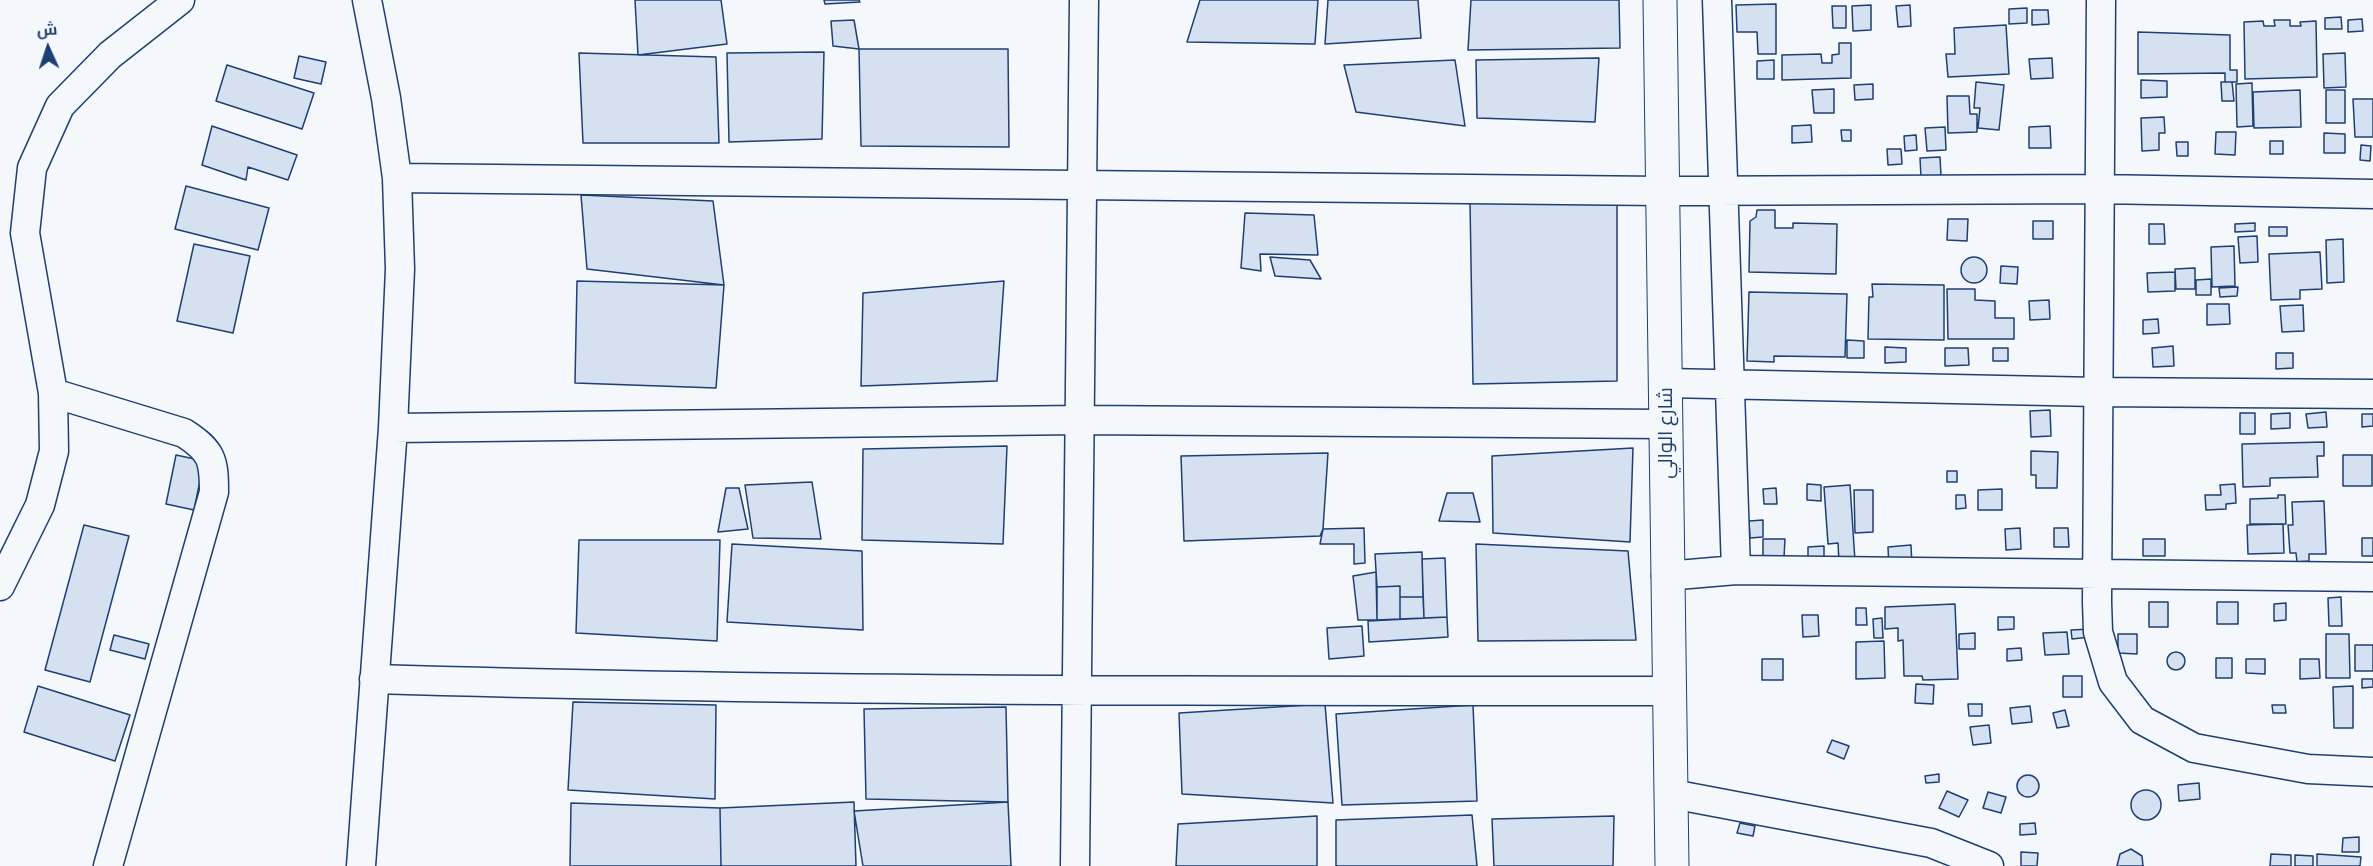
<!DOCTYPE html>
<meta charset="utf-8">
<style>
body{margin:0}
#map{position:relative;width:2373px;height:866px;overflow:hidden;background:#f4f7fb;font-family:Karla,Cairo,sans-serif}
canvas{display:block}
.north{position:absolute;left:18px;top:18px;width:60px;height:60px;-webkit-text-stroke:4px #f4f7fb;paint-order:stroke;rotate:357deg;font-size:16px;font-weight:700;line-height:24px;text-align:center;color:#1d3f73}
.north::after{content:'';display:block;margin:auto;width:21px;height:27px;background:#1d3f73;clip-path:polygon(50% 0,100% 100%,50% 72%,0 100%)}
</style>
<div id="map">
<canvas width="2373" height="866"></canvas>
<div class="north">ش</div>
</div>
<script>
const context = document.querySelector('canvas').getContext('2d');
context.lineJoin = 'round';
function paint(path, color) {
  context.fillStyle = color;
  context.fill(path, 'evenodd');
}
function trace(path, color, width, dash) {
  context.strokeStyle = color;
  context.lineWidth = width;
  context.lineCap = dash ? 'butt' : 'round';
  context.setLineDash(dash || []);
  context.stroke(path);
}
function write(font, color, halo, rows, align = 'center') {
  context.font = font + ' Karla,Cairo,sans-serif';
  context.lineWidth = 4.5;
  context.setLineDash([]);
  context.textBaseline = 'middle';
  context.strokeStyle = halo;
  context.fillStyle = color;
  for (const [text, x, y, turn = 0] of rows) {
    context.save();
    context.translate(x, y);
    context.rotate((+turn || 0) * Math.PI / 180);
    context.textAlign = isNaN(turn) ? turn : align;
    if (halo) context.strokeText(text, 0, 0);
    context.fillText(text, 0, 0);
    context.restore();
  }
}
const building = new Path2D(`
 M635 0H721L727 44 638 55Z
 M824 0H859L860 2 825 4Z
 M1200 0H1318L1315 44 1187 42Z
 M1328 0H1418L1421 38 1325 44Z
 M1471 0H1619L1620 48 1468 50Z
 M1776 4V54H1758L1757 32H1737L1736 5Z
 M1871 5V30L1853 31 1852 6Z
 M1910 5 1911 26 1898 27 1896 6Z
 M1832 6H1846V28H1833Z
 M2027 8V23L2009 24V9Z
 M2032 10H2048L2049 24 2032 25Z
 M2341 17 2342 29H2325V18Z
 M2362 19 2363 31 2348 32V20Z
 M854 20 859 49 833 46 831 21Z
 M2274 20H2290V26H2301L2300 22 2316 21 2317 77 2245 79 2244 22 2263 21 2264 26H2275Z
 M2006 25 2009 74 1948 77 1946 54H1955L1954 28Z
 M2138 32 2230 35V70H2237V82H2225V73L2138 74Z
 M1839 43H1851V78L1782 80V55L1821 54 1822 63H1832V55L1839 54Z
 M859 49H1008L1009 147 861 146Z
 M824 52 822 139 729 142 727 53Z
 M579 53 716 57 719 143H583Z
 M2345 53 2346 87 2324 88 2323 54Z
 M299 56 326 62 321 84 294 78Z
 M1599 58 1595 122 1477 118 1476 60Z
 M2052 58 2053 78 2031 79 2029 59Z
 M1455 60 1465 126 1356 112 1344 65Z
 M1774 60V79H1757V61Z
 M227 65 314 93 302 129 216 101Z
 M2141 80 2167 81V97L2141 98Z
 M1976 82 2004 85 1999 130 1978 128 1980 108H1974Z
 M2221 82H2232L2234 101H2222Z
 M2252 83 2253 126 2237 127 2236 84Z
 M1873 84V99L1855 100 1854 85Z
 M1834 89V113H1814L1812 90Z
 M2300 90 2301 127 2254 128 2253 92Z
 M2326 90H2345V123H2326Z
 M1947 96H1969L1970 114H1977V132L1948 133Z
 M2353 99H2373V137H2355Z
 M2164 117 2165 133H2159V150L2142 151 2141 118Z
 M1811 125 1812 142 1792 143V126Z
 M212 126 297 155 288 180 248 167 246 180 202 165Z
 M2050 126 2051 148H2029V127Z
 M1945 127 1946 150 1927 151 1925 128Z
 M1841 130H1851V141H1842Z
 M2216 132H2236L2235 155 2215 154Z
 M2324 133 2345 134V153H2324Z
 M1916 135 1917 150 1905 151 1904 136Z
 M2270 141H2283V154H2270Z
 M2176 142H2188V156H2177Z
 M2361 145 2371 146 2370 161 2360 160Z
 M1887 149H1901L1902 164 1888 165Z
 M1940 157 1941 176 1921 177 1920 158Z
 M186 186 269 208 258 250 175 229Z
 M581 195 713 201 724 285 587 269Z
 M1617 200V381L1473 384 1470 202Z
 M1757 210H1775V228H1793V223L1837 224 1836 274 1749 272 1750 221 1756 217Z
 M1245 213 1314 215 1318 255 1260 254 1261 271 1241 268Z
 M1948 219H1968L1967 241 1947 240Z
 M2033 221H2053V239H2033Z
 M2255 223V231L2235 232V224Z
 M2149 224H2164L2165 244H2149Z
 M2269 227H2287V236H2269Z
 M2257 236 2258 262 2240 263 2238 237Z
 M2343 239 2344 282 2327 283 2326 240Z
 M194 244 250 256 233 333 177 321Z
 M2234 246 2235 286 2212 287 2211 247Z
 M2320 252 2322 289 2300 290V299L2271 300 2269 254Z
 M1270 257 1310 260 1321 279 1275 276Z
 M1961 270a13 13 0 1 1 26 0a13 13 0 1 1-26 0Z
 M2001 266 2018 267 2017 284 2000 283Z
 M2195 268V289H2176L2175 269Z
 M2175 272V291L2148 292 2147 273Z
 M2211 279V295H2196V280Z
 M577 281 724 285 716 388 575 383Z
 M1004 281 997 381 861 386 863 293Z
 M1872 284 1944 285V340L1868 339 1869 297H1873Z
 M2238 287 2237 296 2220 297 2219 288Z
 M1947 289H1975V300L1995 301V318H2014V339H1948Z
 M1749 292 1847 294 1845 357 1774 356V362L1747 361Z
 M2049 300 2050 319 2030 320 2029 301Z
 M2207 304H2229L2230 324 2207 325Z
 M2303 305 2304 331 2282 332 2280 306Z
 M2158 319 2159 333 2143 334V320Z
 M1847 340 1864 341V358H1847Z
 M2173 346 2174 366 2153 367 2152 348Z
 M1885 347 1906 348V362L1885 363Z
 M1945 348H1968L1969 365 1945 366Z
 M1993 348H2008V361H1993Z
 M2276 353H2293V368L2276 369Z
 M2050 410 2051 436 2031 437 2030 411Z
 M2326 412 2327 427 2308 428 2306 414Z
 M2240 413H2255V434H2240Z
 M2290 413V428L2271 429V414Z
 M2362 414H2373V426L2362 427Z
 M2324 442V456H2317L2318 477 2270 478V486L2243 487 2242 444Z
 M1007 446 1003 544 862 540 863 449Z
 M1633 448 1630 542 1493 533 1492 456Z
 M2031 451 2058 452 2057 488H2036V475H2031Z
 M1328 453 1323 529 1320 536 1184 541 1181 456Z
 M176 455 204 461 194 510 166 504Z
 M2343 455H2372V486H2343Z
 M1947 471H1957V482H1947Z
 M812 482 821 539 753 538 745 485Z
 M1807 484 1821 485V501L1807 500Z
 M2235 484 2236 503 2226 504V509L2206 510 2205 495H2221L2220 485Z
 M1850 485 1855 561 1839 562 1838 543 1828 544 1824 487Z
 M726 488H739L748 529 718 532Z
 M1776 488 1777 504H1764L1763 489Z
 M2002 489V510H1978V490Z
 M1854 490H1873V532L1855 533Z
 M1447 493H1473L1480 522 1439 521Z
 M1956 495H1965L1966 508 1956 509Z
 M2278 495H2285L2286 524H2250V499L2278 498Z
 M2324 501 2326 554H2309V561L2297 562 2296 553H2290L2288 525H2293L2292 502Z
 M1763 520V537L1750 538 1749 521Z
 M2283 524 2284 553 2248 554 2247 525Z
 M84 525 129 536 90 682 45 670Z
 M1364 528 1365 563 1354 564V544H1320L1323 529Z
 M2020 528 2021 549 2006 550 2005 529Z
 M2054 528H2068L2069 547H2054Z
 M2362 538H2373V556H2362Z
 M1763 539H1785L1784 557H1763Z
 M2143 539H2165V556H2143Z
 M579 540H720L717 641 576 633Z
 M732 544 862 551 863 630 727 622Z
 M1476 544 1628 551 1636 640 1478 641Z
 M1911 545 1912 567 1889 568 1888 547Z
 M1824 546V561H1808V547Z
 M1422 552 1423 597H1400V586L1377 587 1375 554Z
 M1445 558 1447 617 1424 618 1422 559Z
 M1376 572 1377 620H1358L1353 576Z
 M1400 586V619L1377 620V587Z
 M1400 597H1423L1424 618 1400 619Z
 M2341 597 2342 626H2329L2328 598Z
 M2149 602H2168V627H2149Z
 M2217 602H2238V624H2217Z
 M2286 603V620L2274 621V604Z
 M1955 604 1958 679 1923 680 1922 676H1904L1903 640 1898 641V628L1885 629V607Z
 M1856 608H1866L1867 625H1856Z
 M1802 615H1818L1819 636 1803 637Z
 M1447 617 1448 637 1369 642 1368 621Z
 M1998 617H2014V629L1998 630Z
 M1882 618 1883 638H1874L1873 619Z
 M1362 626 1364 656 1329 659 1327 628Z
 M2090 629V637L2072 639 2071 630Z
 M2067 632 2069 654 2045 655 2043 633Z
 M1975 633V649H1959V634Z
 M2118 634H2137V654L2118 653Z
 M2326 634H2349L2350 678H2326Z
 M114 635 149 644 145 659 110 650Z
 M1884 641 1885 678 1856 679V642Z
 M2355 645H2373V671H2355Z
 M2021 648 2022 660 2007 661V649Z
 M2167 661a9 9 0 1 1 18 0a9 9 0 1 1-18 0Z
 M2216 658H2232V678H2216Z
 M1762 659H1783V680H1762Z
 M2246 659H2265V674L2246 673Z
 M2300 659H2319L2320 678 2300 679Z
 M2063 676H2082V697H2063Z
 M2362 679H2373V687L2362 688Z
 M1916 684 1934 685 1933 704 1915 703Z
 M38 686 130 715 115 761 24 732Z
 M2353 686V728H2334L2333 687Z
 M573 702 716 705 715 799 568 790Z
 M1325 704 1333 803 1182 794 1179 713Z
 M1968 704H1982V716H1969Z
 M1473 705 1477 801 1342 805 1336 714Z
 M2272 705H2285L2286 713H2273Z
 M2030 706 2032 722 2012 724 2010 708Z
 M1006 707 1008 802 866 799 864 709Z
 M2065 710 2069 726 2057 728 2053 713Z
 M1989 725 1991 743 1973 745 1970 727Z
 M1832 740 1849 746 1844 759 1827 752Z
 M1939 774V782L1926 783 1925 776Z
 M2017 786a11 11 0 1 1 22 0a11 11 0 1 1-22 0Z
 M2199 783 2200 799 2179 801 2178 785Z
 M2131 805a15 15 0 1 1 30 0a15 15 0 1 1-30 0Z
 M1947 791 1968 800 1959 817 1939 808Z
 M1988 792 2006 797 2001 813 1983 808Z
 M854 802 856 866H721L720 808Z
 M1008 802 1011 866H863L854 811Z
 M571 803 720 808 721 866H570Z
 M1472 815 1477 866H1336V820Z
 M1317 816V866H1176L1178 824Z
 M1614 816 1613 866H1494L1492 819Z
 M1740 823 1755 826 1753 836 1737 833Z
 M2035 823 2036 834 2020 835V824Z
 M2359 837V852H2342L2343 838Z
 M2131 849 2142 856 2143 866H2117L2120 854Z
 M2021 852 2038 853 2037 866H2021Z
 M2271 854 2291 855V866H2270Z
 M2317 854 2361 857 2360 866H2317Z
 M2295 855 2313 856V866H2295Z`);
paint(building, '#d5e0f0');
trace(building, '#1d3f73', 1.5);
const minor = new Path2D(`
 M1717 0 1736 570
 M2101 0 2097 602 2098 632 2113 682 2142 720 2194 748 2308 769 2373 772
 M397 178 1661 191 2099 189 2373 194
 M1666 383 2097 392 2373 394
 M53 393 184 433C212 451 214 460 214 492L108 866
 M393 428 1079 420 1666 424
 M1666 576 1736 570 2373 577
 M0 586 40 505 54 451 53 393 25 233 32 168 60 106 110 55 180 0
 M374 679C806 692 1239 691 1671 691
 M1672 794 1931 843 1989 866
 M361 866 393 428 400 269 397 178 386 98 367 0
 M1075 866 1084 0`);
const secondary = new Path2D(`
 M1660 0 1672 866`);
trace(minor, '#1d3f73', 31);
trace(secondary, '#1d3f73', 35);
trace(minor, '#f4f7fb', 28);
trace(secondary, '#f4f7fb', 33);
write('20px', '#1d3f73', '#f4f7fb', [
 ["شارع الوالي",1666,433,-90]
]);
</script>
